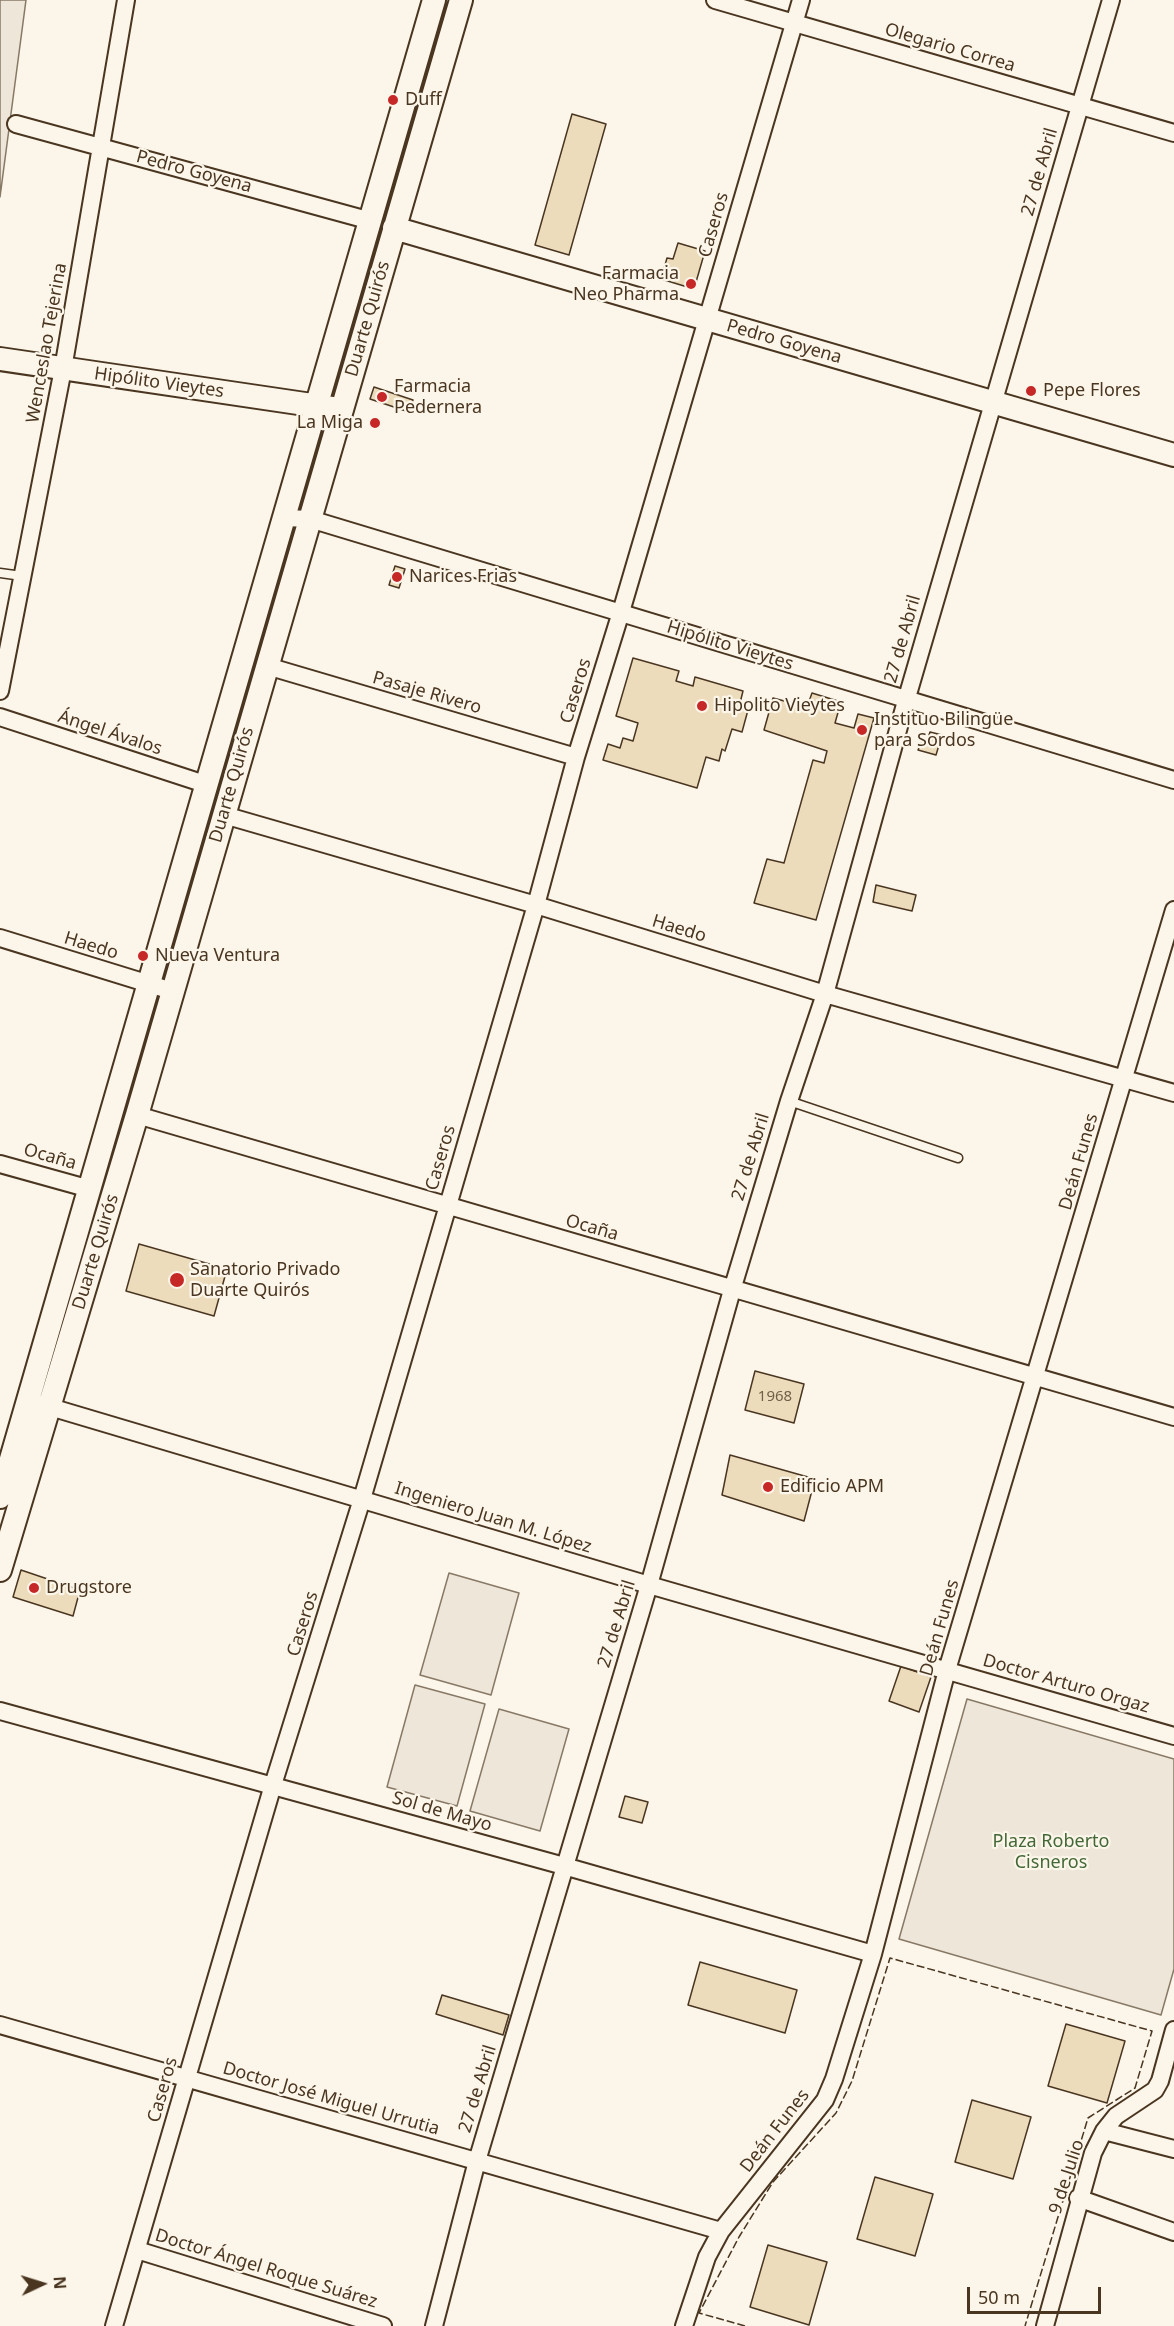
<!DOCTYPE html>
<meta charset="utf-8">
<style>
body{margin:0}
#map{position:relative;width:1174px;height:2326px;overflow:hidden;background:#fbf6e9;font-family:"Noto Sans",sans-serif}
canvas{display:block}
.north{position:absolute;left:12px;top:2254px;width:60px;height:60px;-webkit-text-stroke:4px #fbf6e9;paint-order:stroke;rotate:86deg;font-size:16px;font-weight:700;line-height:24px;text-align:center;color:#4a3520}
.north::after{content:'';display:block;margin:auto;width:21px;height:27px;background:#4a3520;clip-path:polygon(50% 0,100% 100%,50% 72%,0 100%)}
.scale{position:absolute;left:967px;top:2287px;width:134px;height:27px;box-sizing:border-box;border:3px solid #4a3520;border-top:0;padding-left:8px;font-size:18px;line-height:21px;white-space:nowrap;color:#4a3520;-webkit-text-stroke:4px #fbf6e9;paint-order:stroke}
</style>
<div id="map">
<canvas width="1174" height="2326"></canvas>
<div class="north">N</div>
<div class="scale">50 m</div>
</div>
<script>
const context = document.querySelector('canvas').getContext('2d');
context.lineJoin = 'round';
function paint(path, color) {
  context.fillStyle = color;
  context.fill(path, 'evenodd');
}
function trace(path, color, width, dash) {
  context.strokeStyle = color;
  context.lineWidth = width;
  context.lineCap = dash ? 'butt' : 'round';
  context.setLineDash(dash || []);
  context.stroke(path);
}
function write(font, color, halo, rows, align = 'center') {
  context.font = font + ' "Noto Sans",sans-serif';
  context.lineWidth = 4.5;
  context.setLineDash([]);
  context.textBaseline = 'middle';
  context.strokeStyle = halo;
  context.fillStyle = color;
  for (const [text, x, y, turn = 0] of rows) {
    context.save();
    context.translate(x, y);
    context.rotate((+turn || 0) * Math.PI / 180);
    context.textAlign = isNaN(turn) ? turn : align;
    if (halo) context.strokeText(text, 0, 0);
    context.fillText(text, 0, 0);
    context.restore();
  }
}
const green = new Path2D(`
 M0 0H26L0 197Z
 M449 1573 519 1593 491 1695 420 1675Z
 M415 1685 485 1704 457 1806 387 1787Z
 M967 1699 1174 1759V1969L1161 2015 899 1939Z
 M499 1709 569 1729 540 1831 470 1811Z`);
paint(green, '#ede6d9');
trace(green, '#887966', 1.5);
const building = new Path2D(`
 M572 114 606 124 569 255 535 245Z
 M678 243 705 251 694 289 661 279 667 258 673 259Z
 M374 387 413 400 409 412 370 399Z
 M395 566 405 569 399 588 389 585Z
 M633 658 679 671 676 681 693 686 695 677 743 691 740 703 748 710 742 732 732 729 725 751 722 749 719 761 706 757 697 788 603 760 608 744 620 748 623 738 633 741 638 723 616 716Z
 M812 693 841 702 835 723 854 728 858 714 874 718 816 920 754 903 767 859 784 863 813 760 824 763 827 751 764 730 773 698 807 707Z
 M930 732 942 735 936 755 918 750 922 741H927Z
 M876 885 916 895 912 911 873 902Z
 M139 1244 227 1269 214 1316 126 1291Z
 M755 1371 804 1384 794 1423 745 1410Z
 M730 1455 815 1479 804 1521 722 1495Z
 M21 1570 80 1590 73 1616 13 1597Z
 M901 1666 931 1677 919 1712 889 1701Z
 M625 1796 648 1802 642 1823 619 1817Z
 M700 1962 797 1990 785 2033 688 2005Z
 M442 1995 509 2015 503 2035 436 2014Z
 M1066 2024 1125 2041 1107 2103 1048 2086Z
 M972 2100 1031 2117 1013 2179 955 2162Z
 M875 2177 933 2194 915 2256 857 2239Z
 M768 2245 827 2262 809 2325 750 2307Z`);
paint(building, '#ecdcbc');
trace(building, '#4a3520', 1.5);
const lane = new Path2D(`
 M0 573 22 576
 M789 1101 958 1158`);
const street = new Path2D(`
 M715 0 1174 133
 M16 124 371 221
 M285 518 310 519 1174 780
 M267 666 576 757
 M0 691 63 369 126 0
 M0 717 208 785
 M224 815 536 905 825 994 1174 1093
 M0 938 172 991
 M137 1115 1174 1417
 M0 1164 90 1189
 M40 1404 649 1585 1174 1736
 M0 1711 564 1866 873 1954
 M0 2025 721 2231
 M1104 2131 1174 2149
 M1078 2198 1174 2232
 M137 2250 383 2326
 M114 2326 273 1785 362 1499 536 905 576 757 621 612 801 0
 M434 2326 477 2161 649 1585 732 1290 789 1101 825 994 906 701 1111 0
 M684 2326 707 2257 721 2231 825 2100 834 2079 873 1954 947 1670 1174 910
 M1045 2326 1093 2153 1104 2131 1116 2116 1155 2090 1160 2081 1174 2030`);
const secondary = new Path2D(`
 M394 228 1174 455
 M0 359 332 408
 M0 1497 434 0
 M0 1570 137 1115 461 0`);
trace(lane, '#4a3520', 11);
trace(street, '#4a3520', 20);
trace(secondary, '#4a3520', 26);
trace(lane, '#fbf6e9', 8);
trace(street, '#fbf6e9', 16);
trace(secondary, '#fbf6e9', 22);
trace(new Path2D(`
 M745 2326 699 2313 739 2237 773 2182 836 2113 852 2081 890 1958 1152 2031 1135 2088 1088 2118 1025 2326`), '#4a3520', 1.5, [8, 3]);
for (const [x, y, r, color] of [
 [393,100,6,"#c62828"],
 [691,284,6,"#c62828"],
 [1031,391,6,"#c62828"],
 [382,397,6,"#c62828"],
 [375,423,6,"#c62828"],
 [397,577,6,"#c62828"],
 [702,706,6,"#c62828"],
 [862,730,6,"#c62828"],
 [143,956,6,"#c62828"],
 [177,1280,8,"#c62828"],
 [768,1487,6,"#c62828"],
 [34,1588,6,"#c62828"]
]) {
  const dot = new Path2D();
  dot.arc(x, y, r, 0, 2 * Math.PI);
  context.fillStyle = color;
  context.fill(dot);
  trace(dot, '#fbf6e9', 2);
}
write('15px', '#725f47', null, [
 ["1968",775,1397]
]);
write('18px', '#4a3520', '#fbf6e9', [
 ["Olegario Correa",950,48,16],
 ["Pedro Goyena",194,172,15],
 ["27 de Abril",1040,172,-74],
 ["Caseros",714,225,-74],
 ["Duarte Quirós",368,319,-74],
 ["Pedro Goyena",784,342,16],
 ["Wenceslao Tejerina",47,343,-80],
 ["Hipólito Vieytes",159,383,8],
 ["27 de Abril",903,639,-74],
 ["Hipólito Vieytes",730,646,17],
 ["Caseros",576,691,-73],
 ["Pasaje Rivero",427,693,16],
 ["Ángel Ávalos",110,733,18],
 ["Duarte Quirós",232,785,-74],
 ["Haedo",679,929,17],
 ["Haedo",91,946,17],
 ["Ocaña",50,1157,16],
 ["27 de Abril",751,1157,-73],
 ["Caseros",441,1158,-74],
 ["Deán Funes",1079,1162,-74],
 ["Ocaña",592,1228,16],
 ["Duarte Quirós",96,1252,-73],
 ["Ingeniero Juan M. López",493,1518,17],
 ["Caseros",303,1624,-73],
 ["27 de Abril",617,1624,-73],
 ["Deán Funes",940,1628,-74],
 ["Doctor Arturo Orgaz",1066,1684,16],
 ["Sol de Mayo",442,1812,16],
 ["27 de Abril",478,2089,-73],
 ["Caseros",163,2090,-74],
 ["Doctor José Miguel Urrutia",331,2099,16],
 ["Deán Funes",775,2131,-52],
 ["9 de Julio",1067,2177,-72],
 ["Doctor Ángel Roque Suárez",266,2269,17]
]);
write('18px', '#4a3520', '#fbf6e9', [
 ["Duff",405,100],
 ["Farmacia",679,274,"right"],
 ["Neo Pharma",679,295,"right"],
 ["Farmacia",394,387],
 ["Pedernera",394,408],
 ["Pepe Flores",1043,391],
 ["La Miga",363,423,"right"],
 ["Narices Frias",409,577],
 ["Hipolito Vieytes",714,706],
 ["Instituo Bilingüe",874,720],
 ["para Sordos",874,741],
 ["Nueva Ventura",155,956],
 ["Sanatorio Privado",190,1270],
 ["Duarte Quirós",190,1291],
 ["Edificio APM",780,1487],
 ["Drugstore",46,1588]
], 'left');
write('18px', '#436837', '#fbf6e9', [
 ["Plaza Roberto",1051,1842],
 ["Cisneros",1051,1863]
]);
</script>
